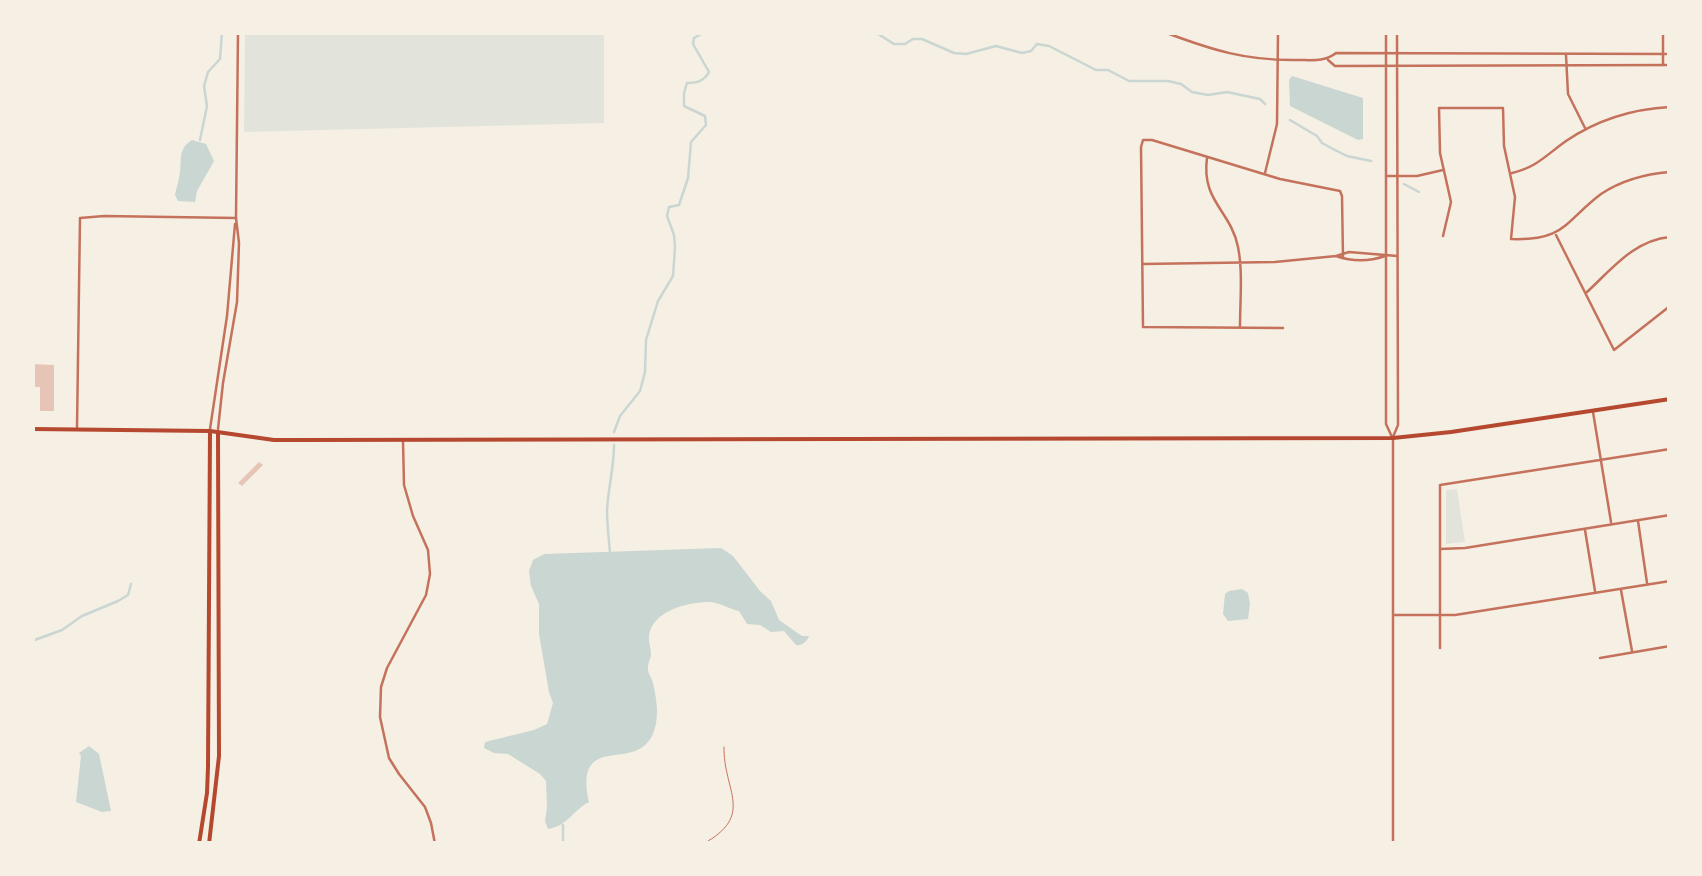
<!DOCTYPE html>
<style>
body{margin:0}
#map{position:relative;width:1702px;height:876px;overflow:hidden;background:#f6efe4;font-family:Cabin,sans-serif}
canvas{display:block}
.frame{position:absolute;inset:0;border:35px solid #f6efe4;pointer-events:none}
</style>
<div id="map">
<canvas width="1702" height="876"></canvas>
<div class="frame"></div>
</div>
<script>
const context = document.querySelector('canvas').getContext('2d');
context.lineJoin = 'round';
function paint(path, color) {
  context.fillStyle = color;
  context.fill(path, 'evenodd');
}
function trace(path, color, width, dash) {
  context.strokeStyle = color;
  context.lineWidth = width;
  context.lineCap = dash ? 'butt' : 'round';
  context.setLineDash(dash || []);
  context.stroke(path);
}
paint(new Path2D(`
 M245 33H604V123L244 132Z
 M1457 489 1465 542 1446 544V490Z`), '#e2e4dc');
paint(new Path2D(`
 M1292 76 1363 98V139L1358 140 1290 106 1289 80Z
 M192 140 206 144 214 161 197 191 195 202 178 201 175 195C176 189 178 184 179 178 183 162 176 150 192 140Z
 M721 548 733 556 760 591 771 601 779 620 802 636H809C807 642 801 646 796 645L784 631 771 632 760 625 747 624 739 611C729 609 719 602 709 602 688 602 657 610 650 631 647 640 651 646 651 654 651 659 647 664 648 669 648 674 652 678 653 683 657 701 660 719 652 736 633 773 574 731 589 802 573 810 568 826 548 829L545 821 547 807 546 781 540 774 508 754 494 753 484 748 485 742 534 730 547 724 553 703 549 692 539 634V604L531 586 529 571 533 560 544 554Z
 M1242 589 1248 593 1250 604 1248 619 1228 621 1223 614 1225 594 1229 591Z
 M89 746 99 754 111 811 102 812 76 802 81 756 79 753Z`), '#c9d6d2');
trace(new Path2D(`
 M875 32 894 44H905L913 39H922L954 53 966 54 996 46 1022 53 1031 51 1037 44 1049 46 1096 70H1108L1129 81H1168L1181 84 1192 92 1208 95 1227 92 1260 99 1265 104
 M1290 120 1317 136 1322 143 1333 149 1347 156 1371 161
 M200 140 207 106 204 86 208 72 220 59 222 32
 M1404 184 1419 192
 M614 432 620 416 640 391 645 372 646 340 658 301 673 276 675 247 674 235 667 216 669 207 679 205 688 178 691 142 706 125 705 116 684 106V93L687 83C697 83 704 81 709 72L693 44 694 38 705 32
 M610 553C609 539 607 525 607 511 608 489 614 468 614 445
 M32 641 62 630 82 616 118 601 128 595 131 584
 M563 825V844`), '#c9d6d2', 2.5);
paint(new Path2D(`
 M32 364 54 365V411H40V387H32Z
 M259 462 263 465 242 486 238 483Z`), '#e6c5b7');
trace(new Path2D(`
 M703 844C756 815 723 791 724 747`), '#c5725c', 1);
trace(new Path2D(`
 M1566 55 1568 94 1585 128
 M1669 63V32
 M1663 65V32
 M1207 158C1201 201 1231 211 1238 247 1243 272 1240 301 1240 327
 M1265 173 1277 124 1278 32
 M1512 173C1537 167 1545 156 1566 141 1597 120 1632 109 1670 107
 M1388 176H1417L1443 170
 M1556 235 1614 350 1670 306
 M1443 236 1451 202 1440 153 1439 108H1503L1504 146 1515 197 1511 239C1565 241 1564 222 1601 194 1622 180 1645 174 1670 172
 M1385 256C1368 262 1353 262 1336 256L1349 252 1397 256
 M1143 264 1275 262 1336 256
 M1587 292C1611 270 1634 240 1670 237
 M1283 328 1143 327 1141 147 1143 140H1152L1280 179 1340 191 1342 196 1343 258
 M1593 412 1611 522
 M77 428 80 218 104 216 236 218
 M403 441 404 485 413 516 428 550 430 574 426 595 387 668 381 687 380 717 389 758 399 774 425 807 431 823 435 844
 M1638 521 1647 583
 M1585 530 1595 591
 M1440 549 1465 548 1670 515
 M1621 590 1632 651
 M1395 615H1455L1670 581
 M1440 648V485L1670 449
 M1600 658 1670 646
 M1393 844V440`), '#c5725c', 2.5);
trace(new Path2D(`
 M1164 32C1212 50 1246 61 1298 60 1312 60 1325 62 1336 53L1670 54
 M1386 32V424L1392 437
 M1328 60 1335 66 1670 65
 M210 429 227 316 235 224
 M218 429 223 383 237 302 239 243 236 218 238 32
 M1393 437 1398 425 1397 32`), '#c5725c', 2.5);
trace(new Path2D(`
 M199 844 207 793 208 767 210 431
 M209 844 219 756 218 432`), '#b5482f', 4);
trace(new Path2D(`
 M32 429 210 431 274 440H302L1393 438 1451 432 1670 399`), '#b5482f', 4);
</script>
